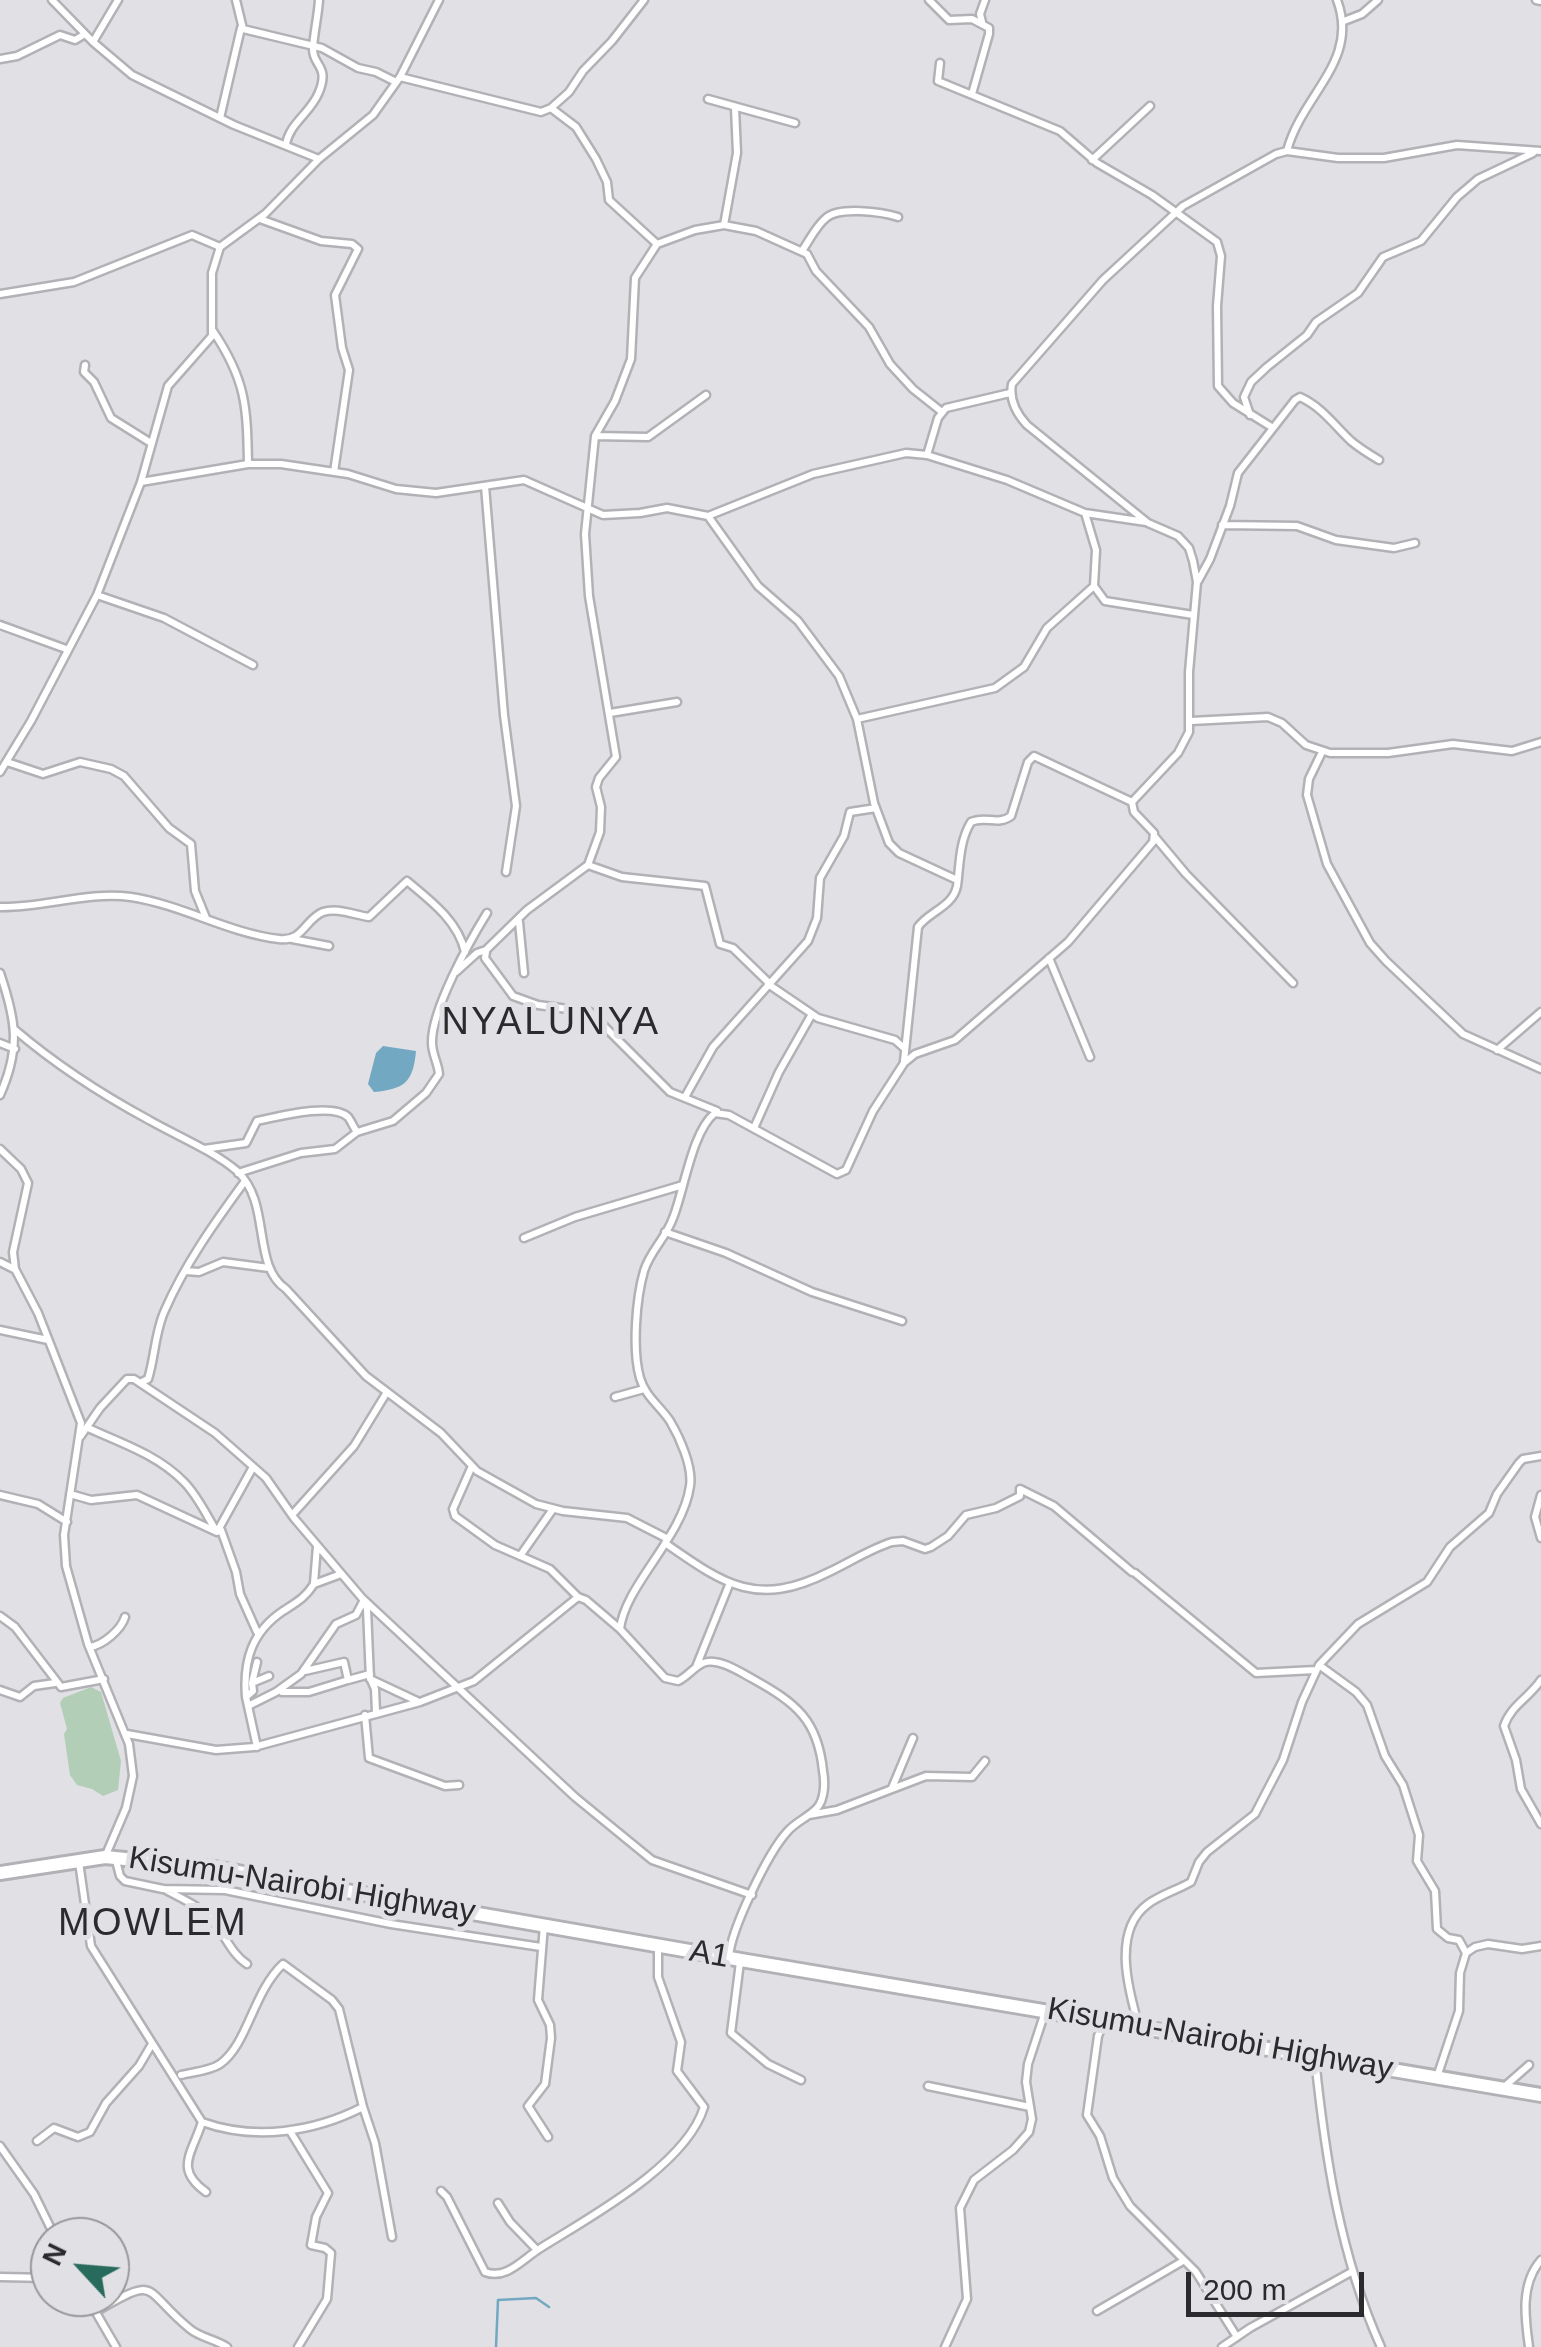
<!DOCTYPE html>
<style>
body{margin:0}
#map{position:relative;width:1541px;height:2347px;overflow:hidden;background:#e0e0e5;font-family:Arial,sans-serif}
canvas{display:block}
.north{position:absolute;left:30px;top:2217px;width:100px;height:100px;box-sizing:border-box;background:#e0e0e5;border:2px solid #98989b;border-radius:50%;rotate:296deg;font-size:28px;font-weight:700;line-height:40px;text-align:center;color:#2b2b2d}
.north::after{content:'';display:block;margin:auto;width:35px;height:45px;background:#286b5d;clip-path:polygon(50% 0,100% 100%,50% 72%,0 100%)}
.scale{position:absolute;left:1186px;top:2272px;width:178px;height:45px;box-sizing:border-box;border:5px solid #2b2b2d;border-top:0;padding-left:12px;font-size:30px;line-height:35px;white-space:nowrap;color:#2b2b2d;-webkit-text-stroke:8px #e0e0e5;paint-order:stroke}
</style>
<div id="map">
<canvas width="1541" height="2347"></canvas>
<div class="north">N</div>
<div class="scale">200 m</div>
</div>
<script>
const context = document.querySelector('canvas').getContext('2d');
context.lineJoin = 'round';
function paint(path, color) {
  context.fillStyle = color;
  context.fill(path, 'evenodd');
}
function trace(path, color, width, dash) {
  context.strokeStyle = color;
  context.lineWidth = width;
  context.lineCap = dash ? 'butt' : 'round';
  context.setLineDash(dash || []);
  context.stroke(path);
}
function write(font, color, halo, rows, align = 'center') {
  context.font = font + ' Arial,sans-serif';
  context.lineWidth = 10;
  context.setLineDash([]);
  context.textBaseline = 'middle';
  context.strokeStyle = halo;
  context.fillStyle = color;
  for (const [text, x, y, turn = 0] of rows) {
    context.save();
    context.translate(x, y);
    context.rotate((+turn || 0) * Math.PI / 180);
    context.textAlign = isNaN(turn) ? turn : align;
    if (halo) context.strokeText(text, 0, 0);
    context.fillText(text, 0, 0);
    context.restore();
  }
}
paint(new Path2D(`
 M91 1687 101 1692 121 1761 118 1790 103 1796 92 1789 77 1785 70 1775 64 1734 67 1729 60 1703 63 1698Z`), '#b2ceb6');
paint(new Path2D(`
 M383 1046 416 1051C413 1083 404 1089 374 1092L368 1084 376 1053Z`), '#72a8c2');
trace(new Path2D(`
 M496 2347 498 2300 536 2298 549 2307`), '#72a8c2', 2.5);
const street = new Path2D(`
 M52 0 93 42 132 75 234 125 319 159
 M236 0 243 29 322 48 358 68 376 72 396 82
 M929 0 949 20 972 19 989 28V34L972 94
 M1536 0 1541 1
 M1344 21 1362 14 1378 0
 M982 22 980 14 985 0
 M93 42 118 0
 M0 59 17 56 60 35 75 40 85 34
 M940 63 938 81 1060 131 1097 163 1152 195 1217 242 1221 256 1217 306 1218 386 1233 403 1273 428
 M400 77 541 112 551 108 569 92 583 71 612 41 644 0
 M708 99 795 123
 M551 108 576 127 596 159 607 182 609 200 657 244
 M220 118 241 28
 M286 145C289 123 311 113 319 92 330 65 312 66 313 48 314 32 318 16 319 0
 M1287 151C1302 94 1360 61 1337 0
 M1092 160 1150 106
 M260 219 321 241 352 244 358 249 335 295 342 348 349 370 334 472
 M724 225 737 153 735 108
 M802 251C809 241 816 226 826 218 839 206 882 212 898 217
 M0 294 74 282 192 235 220 247
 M213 331C246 380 247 406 248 464
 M85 365 84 372 94 382 111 418 151 443
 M1250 415 1244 397 1251 382 1267 367 1307 335 1316 322 1358 293 1383 257 1421 241 1457 197 1478 179 1533 153
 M595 436 648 437 706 395
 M927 455 938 418 946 408 1010 393
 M141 482 248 464H281L348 474 396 489 436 493 524 480 603 515 640 513 667 508 708 516 813 474 906 453 927 455 1007 480 1085 513 1146 522
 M485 486 504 715 516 806 506 872
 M1085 513 1096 550 1094 586 1105 601 1193 615
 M708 516 758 586 798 621 839 676 857 719 874 803 889 843 899 853 955 879
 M1222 525 1297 526 1336 540 1394 548 1415 543
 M1198 581 1210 559 1230 506 1238 473 1295 400 1300 397C1322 407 1334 425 1351 441 1359 448 1369 454 1379 460
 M97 595 164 618 253 665
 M0 625 66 649
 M610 713 677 702
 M857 719 995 688 1024 667 1047 628 1094 586
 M1191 721 1268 717 1282 723 1306 745 1330 753H1388L1453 744 1512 751 1541 742
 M1322 752 1309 779 1307 795 1327 864 1370 943 1386 961 1463 1034 1541 1069
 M7 762 43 774 80 762 111 769 124 776 169 828 191 844 195 891 206 918
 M0 772 31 721 97 595 141 482 168 386 212 336V273L220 247 265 214 319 159 373 115 400 77 439 0
 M1155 837 1186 874 1293 983
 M588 865 622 877 705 886 720 944 733 948 769 983
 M0 907C44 908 87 891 131 897 183 905 228 933 279 939 303 942 305 919 323 912 337 907 354 915 369 917L407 881C431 901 458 921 465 952
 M519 922 524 973
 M292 939 329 946
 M486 952 485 958 513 996 538 1005 590 1012 670 1092 717 1111
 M1049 958 1090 1057
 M456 972 477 953 486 950 527 910 588 865 600 832 601 807 596 787 599 778 616 757 589 596 585 534 595 436 615 401 631 359 635 278 657 244 695 230 724 225 756 231 807 254 816 271 869 327 890 364 913 389 942 412
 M0 973C16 1020 21 1048 0 1095
 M768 984 818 1018 895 1040 904 1048
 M14 1029C56 1065 101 1094 149 1120 177 1136 212 1150 237 1171 272 1203 251 1265 286 1289L366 1376 441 1433 477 1471 536 1504 563 1511 627 1518 668 1539
 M0 1043 15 1049
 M1497 1050 1541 1012
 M904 1061 918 927C928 912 953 907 957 886 960 864 959 842 971 822 985 815 998 826 1011 816L1028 762 1034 756 1132 802
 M685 1097 713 1047 808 941 817 918 820 878 844 836 850 812 876 808
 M754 1128 779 1072 812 1014
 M0 1149 21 1169 28 1183 13 1252 15 1269 38 1313 81 1423 64 1535 66 1566 88 1644 129 1744 133 1776 126 1808 105 1857
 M204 1149 246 1143 257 1121C277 1117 332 1102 348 1117 350 1119 355 1130 357 1132
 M238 1173 301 1153 335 1149 357 1132 393 1121 426 1093 439 1074C438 1063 432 1054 432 1043 431 1011 469 942 487 913
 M665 1232 726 1253 812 1292 902 1321
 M524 1238 575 1217 683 1185
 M0 1262 14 1269
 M186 1271 199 1272 223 1262 269 1268
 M0 1330 48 1340
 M140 1383 148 1379C155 1357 155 1331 165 1310 185 1264 215 1222 245 1181
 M615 1397 644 1389
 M88 1428C121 1443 158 1455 184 1482 197 1495 206 1514 215 1529
 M80 1437 100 1408 127 1379H134L215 1433 266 1478 294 1518 362 1598 575 1797 652 1860 752 1895
 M472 1466 453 1509 455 1516 495 1545 550 1569 578 1597
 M70 1494 91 1500 137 1495 217 1532 253 1467
 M0 1495 38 1504 67 1522
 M1541 1495 1535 1517 1541 1538
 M292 1515 354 1446 387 1392
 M221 1530 236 1572 240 1594 257 1632
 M665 1543C725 1585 757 1608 829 1572 850 1562 870 1549 892 1542L903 1541 925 1549 931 1547 948 1536 966 1515 996 1508 1020 1496V1489L1054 1506 1132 1572
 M520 1556 553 1509
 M1135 1573 1256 1673 1315 1670
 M314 1583 317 1546
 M0 1616 15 1627 61 1687 104 1679
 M90 1647C103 1645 121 1630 125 1617
 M1319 1665 1356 1692 1367 1705 1385 1756 1403 1785 1419 1835 1417 1861 1435 1891 1437 1929 1448 1938 1459 1940 1466 1953
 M696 1667 729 1585
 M269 1676 252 1683 253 1691 246 1697 248 1706 276 1692 301 1674 336 1624 356 1615 364 1600 367 1609 370 1679 417 1701
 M348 1680 370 1674
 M371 1680 375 1689 376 1712
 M1541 1680C1529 1698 1511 1705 1504 1726L1516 1760 1521 1789 1541 1824
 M252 1683 257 1662
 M0 1690 20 1697 34 1686 55 1683
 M282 1692H309L348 1680 344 1662 305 1671
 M246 1697C243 1660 252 1632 283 1611 297 1602 305 1598 314 1584L341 1574
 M248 1706 257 1747
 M365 1715 369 1758 445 1786 459 1785
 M127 1734 216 1750 254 1747 420 1702 474 1681 578 1597 586 1600 620 1629
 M892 1788 913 1738
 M809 1815 837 1810 926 1776 972 1777 985 1761
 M115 1857 120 1876 125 1881 163 1889 225 1890 391 1924 541 1947
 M79 1862 91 1946 202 2122C255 2141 314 2132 363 2107
 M164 1889C180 1898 200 1906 212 1920 225 1934 231 1954 247 1964
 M544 1925 538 2000 550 2025 551 2038 545 2084 528 2106 548 2137
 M729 1957C731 1929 768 1853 787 1832 795 1822 809 1817 817 1808 825 1799 825 1782 823 1771 818 1720 796 1703 753 1679 740 1672 718 1657 703 1663 694 1667 687 1677 678 1681L665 1678 620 1629C625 1585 683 1537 690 1486 693 1467 680 1438 670 1421 660 1406 645 1396 640 1378 632 1350 636 1299 644 1271 650 1251 666 1238 673 1218 684 1191 692 1131 715 1113L729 1115 837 1174 846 1170 873 1111 904 1063 915 1054 955 1040 1068 942 1153 842 1154 833 1134 812 1132 802 1178 753 1189 732V672L1197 582 1193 561 1189 548 1178 536 1148 523 1027 425C1016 413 1009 400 1012 384L1103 280 1183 206 1276 154 1287 151 1338 158H1384L1457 145 1541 151
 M740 1962 731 2033 768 2064 801 2080
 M1104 2022 1098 2036 1087 2115 1100 2136 1113 2178 1130 2206 1196 2272 1237 2337
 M1139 2027C1129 1992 1111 1931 1148 1904 1160 1895 1177 1890 1191 1882L1199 1862 1207 1852 1255 1814 1283 1760 1302 1702 1319 1665 1358 1624 1427 1582 1450 1547 1489 1513 1497 1494 1519 1463 1523 1459 1541 1456
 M1315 2058C1325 2156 1340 2256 1381 2347
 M181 2075C192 2072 210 2071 220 2064 248 2044 253 1992 283 1964L332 2000 339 2009 363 2107 375 2143 392 2237
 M1437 2077 1459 2011 1460 1973 1466 1953 1475 1947 1488 1944 1522 1949 1541 1946
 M928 2086 1030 2107
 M1504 2087 1529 2065
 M202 2122C192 2154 174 2169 206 2192
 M290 2131 328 2193 316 2217 311 2245 325 2248 331 2253 327 2299 298 2347
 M37 2141 54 2128 78 2137 90 2132 106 2103 139 2066 152 2044
 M0 2146 34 2194 55 2237
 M441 2191 447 2197 485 2272C506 2280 522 2260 539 2249 588 2218 686 2166 704 2107L677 2071 681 2042 658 1977V1947
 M498 2203 510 2222 537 2250
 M0 2277 50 2278
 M87 2297 116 2347
 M1097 2311 1183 2261
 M95 2312C161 2274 141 2289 190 2329 201 2338 215 2339 227 2347
 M945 2347 967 2299 960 2208 974 2180 1013 2150 1029 2132 1032 2119 1026 2082 1028 2064 1045 2012
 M1222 2347 1250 2328 1353 2271
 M1529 2347C1525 2318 1520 2284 1541 2260`);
const highway = new Path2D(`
 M0 1873 105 1857 215 1868 741 1960 1541 2095`);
trace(street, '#b2b2b6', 11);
trace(highway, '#b2b2b6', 18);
trace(street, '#fff', 6);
trace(highway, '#fff', 12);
write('32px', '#2b2b2d', '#e0e0e5', [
 ["Kisumu-Nairobi Highway",302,1886,9],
 ["A1",709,1955,10],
 ["Kisumu-Nairobi Highway",1220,2040,10]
]);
context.letterSpacing = '2.5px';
write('38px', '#2b2b2d', '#e0e0e5', [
 ["NYALUNYA",551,1024],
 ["MOWLEM",153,1925]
]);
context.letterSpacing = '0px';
</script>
